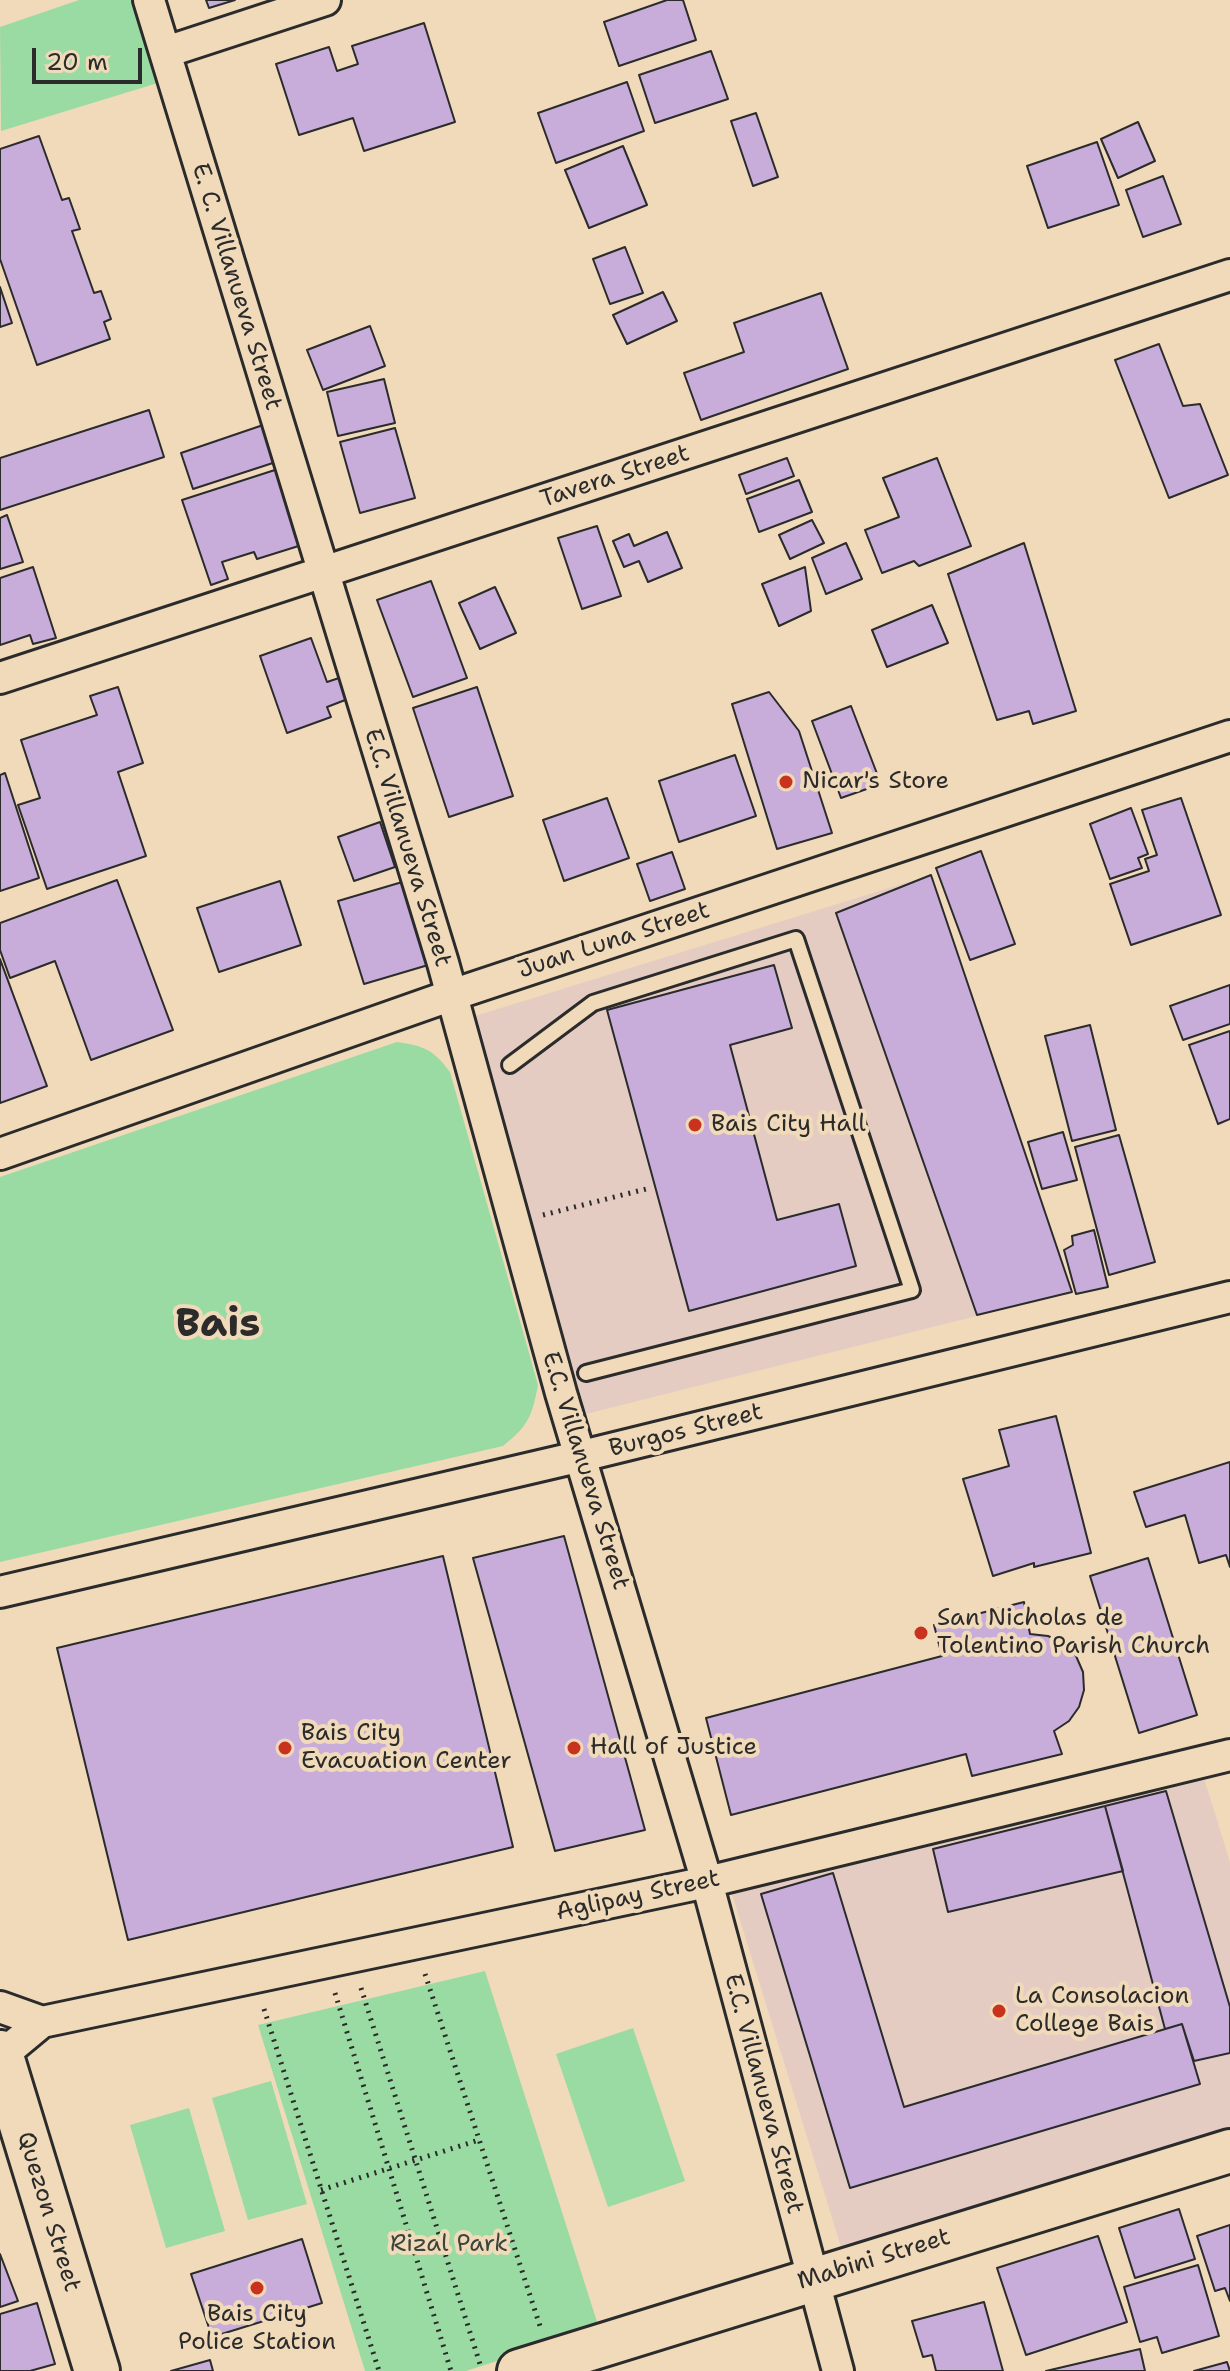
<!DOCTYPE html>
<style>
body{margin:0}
#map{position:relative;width:1230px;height:2371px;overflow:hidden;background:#f0dab9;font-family:"Shantell Sans",sans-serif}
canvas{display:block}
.scale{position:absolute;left:32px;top:48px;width:110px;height:36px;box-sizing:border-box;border:4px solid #2b2b2b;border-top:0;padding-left:10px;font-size:24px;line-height:28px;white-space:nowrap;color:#2b2b2b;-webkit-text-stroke:6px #f0dab9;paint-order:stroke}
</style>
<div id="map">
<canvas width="1230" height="2371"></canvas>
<div class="scale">20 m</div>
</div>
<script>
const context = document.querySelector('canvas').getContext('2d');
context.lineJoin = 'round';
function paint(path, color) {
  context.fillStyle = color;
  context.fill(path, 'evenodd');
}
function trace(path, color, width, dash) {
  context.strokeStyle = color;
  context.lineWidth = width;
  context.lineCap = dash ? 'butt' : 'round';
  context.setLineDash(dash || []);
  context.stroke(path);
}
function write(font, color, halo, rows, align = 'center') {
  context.font = font + ' "Shantell Sans",sans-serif';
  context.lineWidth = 8;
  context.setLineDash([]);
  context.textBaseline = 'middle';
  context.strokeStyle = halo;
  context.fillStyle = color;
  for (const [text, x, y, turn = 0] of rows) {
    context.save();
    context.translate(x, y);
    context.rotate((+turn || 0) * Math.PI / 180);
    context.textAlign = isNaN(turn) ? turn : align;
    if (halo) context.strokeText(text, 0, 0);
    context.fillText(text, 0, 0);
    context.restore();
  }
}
paint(new Path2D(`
 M931 875 1072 1292 586 1414 472 1017Z
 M1203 1775 1230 1862V2130L842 2250 731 1891Z`), '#e4ccc3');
paint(new Path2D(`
 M79 0H134L161 82 1 131 0 27Z
 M397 1042C424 1046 433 1049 450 1072L538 1385C532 1417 528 1426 503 1446L0 1562V1177Z
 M485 1971 599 2328 466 2371H365L258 2025Z
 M633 2028 685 2181 608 2207 556 2054Z
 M271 2081 307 2204 248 2220 212 2098Z
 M189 2108 225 2231 166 2248 130 2125Z`), '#9adba4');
const building = new Path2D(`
 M206 0H235L209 8Z
 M667 0H683L696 40 619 66 604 22Z
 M424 23 455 122 364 151 353 118 299 135 276 64 329 47 337 71 358 64 352 46Z
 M711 51 728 99 655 123 639 75Z
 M627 82 644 131 556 163 538 113Z
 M756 113 778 177 753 186 731 121Z
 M1138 122 1155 161 1118 178 1101 139Z
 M39 136 62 200 69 198 80 229 72 231 94 293 101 291 111 319 104 322 110 339 37 365 0 259V149Z
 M1097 142 1119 205 1048 228 1027 166Z
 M623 146 647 205 589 228 565 170Z
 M1163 176 1181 224 1143 237 1126 190Z
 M625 247 643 293 610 304 593 259Z
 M0 287 12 323 0 327Z
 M663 292 677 321 627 344 613 315Z
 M821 293 848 369 701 420 684 373 744 352 734 323Z
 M370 326 385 366 323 390 307 350Z
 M1159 344 1183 406 1200 404 1228 475 1169 498 1115 360Z
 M384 379 395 423 338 436 327 392Z
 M149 410 164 457 0 510V458Z
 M266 424 279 461 193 489 181 453Z
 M395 428 415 498 360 513 340 442Z
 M787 458 794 476 746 494 739 475Z
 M937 458 971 546 919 566 914 561 882 573 865 530 899 517 883 478Z
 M278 469 305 544 257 559 254 552 222 562 228 579 211 585 182 500Z
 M799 480 812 512 759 532 747 499Z
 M7 515 23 562 0 569V518Z
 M812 520 824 543 790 559 779 535Z
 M597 526 621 596 582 609 558 538Z
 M667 532 682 568 648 582 639 561 624 567 613 541 629 534 634 546Z
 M846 543 862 579 826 594 812 558Z
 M1024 543 1076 711 1033 724 1029 711 997 720 948 574Z
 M33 567 56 638 33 644 30 635 0 645V578Z
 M805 567 811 611 779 626 762 584Z
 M431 581 467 678 413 697 377 600Z
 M495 587 516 633 480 649 459 603Z
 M932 605 948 643 887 667 872 630Z
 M311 638 327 682 345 676 353 697 327 707 331 717 287 733 260 656Z
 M118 687 143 763 118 772 146 856 47 889 18 805 40 798 21 740 97 715 90 696Z
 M477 687 513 796 449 817 413 708Z
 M769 692 799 731 832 833 777 849 732 704Z
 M851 706 881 784 841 798 812 721Z
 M735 755 756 816 679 842 659 781Z
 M5 773 39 878 0 891V775Z
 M607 798 629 858 564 881 543 820Z
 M1181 798 1221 915 1131 945 1110 884 1149 871 1145 859 1157 855 1142 810Z
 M1131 808 1148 854 1138 858 1142 868 1110 879 1090 824Z
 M380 822 395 867 354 881 338 837Z
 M981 851 1015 944 970 960 936 868Z
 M672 852 685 889 650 901 637 864Z
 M931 875 1072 1292 977 1315 836 913Z
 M117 880 173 1030 91 1060 55 961 10 978 0 950V923Z
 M409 880 435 963 364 984 338 901Z
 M280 881 301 945 219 972 197 908Z
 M0 959 47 1086 0 1103Z
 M774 965 792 1028 730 1045 777 1220 839 1204 856 1266 689 1311 607 1010Z
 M1230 985V1024L1183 1040 1170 1006Z
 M1090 1025 1116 1130 1072 1141 1045 1036Z
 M1230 1031V1119L1218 1124 1189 1045Z
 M1063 1132 1077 1180 1042 1189 1028 1142Z
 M1119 1135 1155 1262 1109 1275 1075 1147Z
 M1094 1230 1108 1287 1076 1294 1064 1250 1073 1245 1072 1236Z
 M1056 1416 1091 1553 1034 1567V1563L993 1576 963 1479 1009 1466 999 1430Z
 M1230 1462V1567L1226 1555 1199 1563 1185 1515 1146 1527 1134 1492Z
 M564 1536 645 1830 555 1851 473 1558Z
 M443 1556 513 1847 128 1940 57 1648Z
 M1148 1558 1197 1715 1139 1733 1090 1576Z
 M1024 1602 1030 1634 1048 1636 1064 1643 1076 1656 1083 1672 1084 1690 1079 1707 1069 1721 1054 1731 1062 1754 972 1776 966 1754 731 1815 706 1718 942 1656 934 1625Z
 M1166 1791 1230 2007V2053L1194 2061 1182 2024 1165 2029 1105 1806Z
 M1105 1806 1123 1871 948 1912 933 1849Z
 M833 1873 904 2107 1182 2024 1200 2084 850 2188 761 1894Z
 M1179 2209 1195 2259 1135 2278 1119 2228Z
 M1230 2225V2301L1225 2288 1215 2291 1197 2236Z
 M1098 2236 1127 2322 1026 2355 997 2268Z
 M302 2239 322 2303 212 2337 191 2274Z
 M0 2254 18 2301 0 2307Z
 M1198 2265 1219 2336 1162 2353 1157 2337 1140 2342 1124 2287Z
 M984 2302 1003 2371H936L932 2355 923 2357 912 2321Z
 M37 2303 55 2364 30 2371H0V2314Z
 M1140 2349 1145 2371H1046Z
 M210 2360 213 2371H171Z
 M1227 2362 1230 2371H1194Z`);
paint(building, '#c8addb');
trace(building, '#2b2b2b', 2);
const lane = new Path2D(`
 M510 1065 593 1003 796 939 912 1290 586 1373`);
const street = new Path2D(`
 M149 0 443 963 561 1393 707 1882 838 2371
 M166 52 325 0
 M0 678 1230 275
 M0 1154 452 995 1230 736
 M0 1592 582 1456 1230 1297
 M0 2007 42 2022
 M1 2056 42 2022 707 1882 1230 1755`);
const secondary = new Path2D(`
 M519 2371 1230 2151`);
const highway = new Path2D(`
 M0 2053 97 2371`);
trace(lane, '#2b2b2b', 20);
trace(street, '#2b2b2b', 36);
trace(secondary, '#2b2b2b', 48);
trace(highway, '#2b2b2b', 50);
trace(new Path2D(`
 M543 1215 650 1188
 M425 1974 540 2326
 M361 1988 480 2364
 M335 1993 451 2371
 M264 2009 379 2371
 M321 2190 479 2140`), '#2b2b2b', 5, [2, 6]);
trace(lane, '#f0dab9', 14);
trace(street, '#f0dab9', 30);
trace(secondary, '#f0dab9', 42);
trace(highway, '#f0dab9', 44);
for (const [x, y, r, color] of [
 [786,782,8,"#c8321e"],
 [695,1125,8,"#c8321e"],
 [921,1633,8,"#c8321e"],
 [285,1748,8,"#c8321e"],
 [574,1748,8,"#c8321e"],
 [999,2011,8,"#c8321e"],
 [257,2288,8,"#c8321e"]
]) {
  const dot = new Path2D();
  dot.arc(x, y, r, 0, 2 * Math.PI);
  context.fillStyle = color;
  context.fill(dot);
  trace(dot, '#f0dab9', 3);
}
write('24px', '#2b2b2b', '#f0dab9', [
 ["E. C. Villanueva Street",236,287,73],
 ["Tavera Street",615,477,-18],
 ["E.C. Villanueva Street",407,848,73],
 ["Juan Luna Street",614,941,-18],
 ["Burgos Street",686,1431,-14],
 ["E.C. Villanueva Street",585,1471,73],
 ["Aglipay Street",638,1896,-12],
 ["E.C. Villanueva Street",763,2094,75],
 ["Quezon Street",48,2212,73],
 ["Mabini Street",874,2260,-17]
]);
write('24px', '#2b2b2b', '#f0dab9', [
 ["Nicar's Store",802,782],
 ["Bais City Hall",711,1125],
 ["San Nicholas de",937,1619],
 ["Tolentino Parish Church",937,1647],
 ["Bais City",301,1734],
 ["Evacuation Center",301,1762],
 ["Hall of Justice",590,1748],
 ["La Consolacion",1015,1997],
 ["College Bais",1015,2025],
 ["Bais City",257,2315,"center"],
 ["Police Station",257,2343,"center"]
], 'left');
write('24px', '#3c453d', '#f0dab9', [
 ["Rizal Park",449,2245]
]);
write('bold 40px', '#2b2b2b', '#f0dab9', [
 ["Bais",218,1326]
]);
</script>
